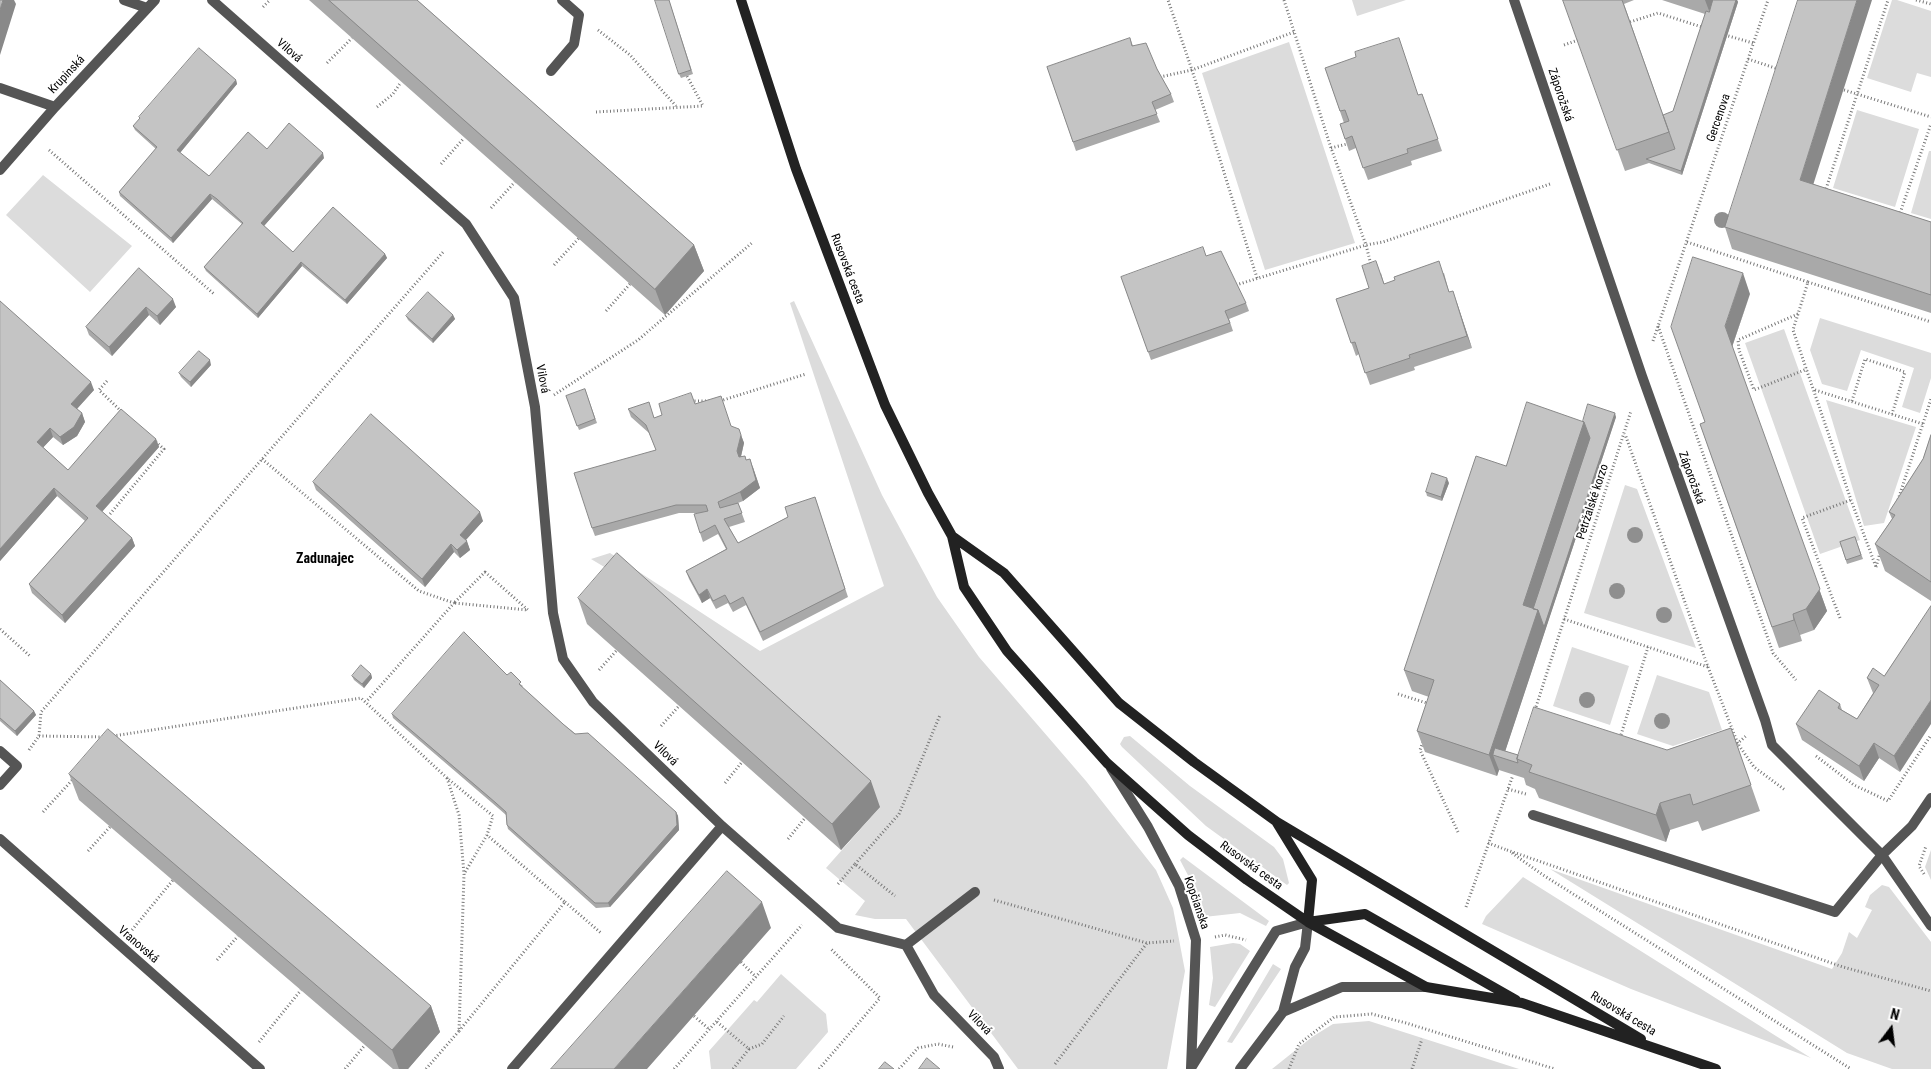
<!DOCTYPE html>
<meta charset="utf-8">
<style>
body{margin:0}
#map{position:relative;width:1931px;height:1069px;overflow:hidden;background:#fff;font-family:"Roboto Condensed",sans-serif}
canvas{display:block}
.north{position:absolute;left:1866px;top:1004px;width:50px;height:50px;-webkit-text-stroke:4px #fff;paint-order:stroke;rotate:15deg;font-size:14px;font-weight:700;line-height:20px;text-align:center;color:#000}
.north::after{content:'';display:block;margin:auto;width:18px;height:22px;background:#000;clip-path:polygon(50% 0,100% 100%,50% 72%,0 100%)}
</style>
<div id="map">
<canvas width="1931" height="1069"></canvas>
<div class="north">N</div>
</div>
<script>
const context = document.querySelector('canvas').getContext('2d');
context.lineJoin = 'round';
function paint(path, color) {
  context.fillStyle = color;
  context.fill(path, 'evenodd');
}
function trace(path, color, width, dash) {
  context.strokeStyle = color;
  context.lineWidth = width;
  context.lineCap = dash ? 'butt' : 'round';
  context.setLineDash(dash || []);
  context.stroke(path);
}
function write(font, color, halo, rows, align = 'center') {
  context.font = font + ' "Roboto Condensed",sans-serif';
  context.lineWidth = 4;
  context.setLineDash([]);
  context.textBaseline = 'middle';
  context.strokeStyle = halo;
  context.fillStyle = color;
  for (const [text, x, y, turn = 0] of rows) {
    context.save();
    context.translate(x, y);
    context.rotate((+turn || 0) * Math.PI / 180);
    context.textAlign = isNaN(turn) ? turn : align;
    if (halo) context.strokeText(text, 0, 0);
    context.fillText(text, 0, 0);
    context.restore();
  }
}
paint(new Path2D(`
 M1352 0H1406L1357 16Z
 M1892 0H1897L1931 11V77L1917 73 1911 92 1867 78Z
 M1289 42 1355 243 1265 270 1202 73Z
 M1857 110 1919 129 1895 207 1833 188Z
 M1929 151H1931V219L1911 213Z
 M43 175 132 246 90 292 6 215Z
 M794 301 882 495 937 597 979 657 1086 781 1156 870 1173 908 1185 971 1167 1069H1018L906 919H875L855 915 865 901 826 868 880 807 626 580 591 559 610 553 760 651 884 586 790 303Z
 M1820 318 1931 353V378L1920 413 1902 407 1914 368 1861 350 1847 391 1822 384 1810 350Z
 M1784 329 1860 540 1820 554 1745 343Z
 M1826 400 1916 427 1884 523 1864 526Z
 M1625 485 1637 489 1696 648 1584 613Z
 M1572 647 1629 666 1610 725 1553 706Z
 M1657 675 1709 692 1722 730 1673 746 1637 734Z
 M1130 736 1190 786 1274 847 1283 859 1289 883 1287 885 1206 826 1122 747 1120 744 1124 737Z
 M1931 850V880L1925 867Z
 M1183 857 1269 921 1266 926 1240 913 1204 917 1201 900 1180 860Z
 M1550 869 1832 969 1842 953 1849 932 1857 938 1872 910 1865 907 1870 895 1882 885 1889 887 1931 942V1069H1892L1847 1053Z
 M1523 877 1811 1058 1631 989 1482 924 1486 916Z
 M1233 943 1240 944 1250 951 1215 1007 1209 1005 1213 978 1210 947Z
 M1273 964 1281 969 1232 1043 1227 1042Z
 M781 974 826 1014 828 1032 796 1069H711L709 1051 754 1000 757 1002Z
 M1369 1021 1519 1069H1272L1312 1037 1333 1024Z`), '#dcdcdc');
trace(new Path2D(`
 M1284 0 1331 148 1366 245 1371 265
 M1916 0 1931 4
 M263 7 270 0
 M1630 22 1658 13 1705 28
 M598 30 630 55 676 106
 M1725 35 1753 43
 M1564 45 1578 40
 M1748 59 1778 69
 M327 63 352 38
 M1160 77 1192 70 1168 0
 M1844 90 1931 117
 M377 107 393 94 401 82
 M596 112 703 106 687 76
 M1331 148 1347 144
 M49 150 214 294
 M441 164 464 138
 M1825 192 1888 0
 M491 208 515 182
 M1899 216 1931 124
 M1687 242 1808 282 1793 330 1851 500 1876 567
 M554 265 579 238
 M1257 278 1192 70 1294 32
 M1808 282 1931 322
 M1236 285 1366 245 1383 242 1550 184
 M606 311 630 284
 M1798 314 1738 340 1739 350 1754 390 1807 369
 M1658 326 1773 653 1796 680
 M1653 341 1768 0
 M107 381 99 390 122 412
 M1815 390 1923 424
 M554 395 638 340 753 242
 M691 401H712
 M720 401 806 374
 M1852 401 1865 359 1905 372 1892 414
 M262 459 419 591 454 603 366 702
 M1898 500 1931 399
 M110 514 164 449 155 441
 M1876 567 1880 553
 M485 572 528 610 454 603Z
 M1840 618 1802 518 1851 500
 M1564 619 1708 667 1625 434
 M0 629 30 656
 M1708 667 1738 744 1754 767 1785 790
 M599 670 617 650
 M1398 694 1430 704
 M1535 710 1631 411
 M661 726 679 706
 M39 736 105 737
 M113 736 361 698 447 778
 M1620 738 1648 647
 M1423 742 1420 750 1458 832
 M1737 744 1747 735
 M29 750 39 736 41 712 444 251
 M1816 756 1854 785 1888 801 1931 735
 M725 783 742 762
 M1508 789 1526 794
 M43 812 75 777
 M788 839 805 818
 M1488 843 1507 850
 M1507 850 1843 967 1931 991
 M88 851 110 827
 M1512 853 1543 875 1851 1069
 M855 864 899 814 940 715
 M1924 874 1919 866 1926 846
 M838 884 855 864 895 896
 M994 900 1147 943 1174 941
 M565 902 601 933
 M1466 907 1513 775
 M132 930 173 880
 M1215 937 1225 935 1246 940
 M217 960 238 936
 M741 962 756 977
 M694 1016 710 1030
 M717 1022 749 1049 733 1069
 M459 1031 565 902 487 835
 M259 1042 301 990
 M749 1049 762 1044 784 1016
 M1055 1064 1147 943
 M345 1069 365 1045
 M426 1069 459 1031 464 874 459 815 447 778 493 816 487 835 464 874
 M674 1069 802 925
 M819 1069 880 998 830 948
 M899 1069 918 1048 938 1044 953 1047
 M1289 1069 1299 1044 1334 1017 1372 1014 1406 1023 1555 1069
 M1412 1069 1422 1039`), '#777', 3, [1, 2.5]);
trace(new Path2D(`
 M0 751 17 766 0 785
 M1533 815 1835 912 1882 855
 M906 945 975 892`), '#555', 10);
trace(new Path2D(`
 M124 0 147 8
 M212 0 466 224 514 298 535 407 553 613 563 659 593 702 722 826 838 928 906 945 934 995 994 1057 999 1069
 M1514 0 1642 376 1765 720 1772 745 1882 855 1931 926
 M551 71 574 44 579 15 562 0
 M0 88 55 107
 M0 170 55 107 155 0
 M1111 768 1148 827 1179 886 1196 940 1191 1068
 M0 839 260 1069
 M1882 855 1912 826 1931 798
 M1283 1012 1342 987H1426
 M1191 1068 1276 931 1308 922 1305 948 1295 967 1283 1012 1240 1069
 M512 1069 722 826`), '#555', 10);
trace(new Path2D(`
 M741 0 796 169 885 405 928 493 952 536 964 587 1007 651 1107 763 1188 835 1247 880 1308 922 1426 987 1522 1003 1716 1069
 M952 536 1004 573 1119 703 1194 762 1277 822 1641 1039
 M1277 823 1312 880 1308 922
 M1308 922 1365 914 1516 1000`), '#222', 10);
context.fillStyle = '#8f8f8f';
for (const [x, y] of [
 [1722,220],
 [1635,535],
 [1617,591],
 [1664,615],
 [1587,700],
 [1662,721]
]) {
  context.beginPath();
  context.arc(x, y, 8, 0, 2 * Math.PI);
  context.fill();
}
paint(new Path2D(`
 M309 0H417L694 245 704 271 665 315Z
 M669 0 693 74 681 78 679 74Z
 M1563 0H1634L1624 4 1673 143V111L1705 14 1662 0H1737L1738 2 1682 175 1649 163 1625 171Z
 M1130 38 1133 46 1157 69 1171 94 1174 102 1155 110 1160 122 1076 151 1047 67Z
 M1325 68 1419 95 1422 94 1442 151 1411 161 1412 165 1368 180 1356 148 1349 151 1345 139 1344 123Z
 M236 80 237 84 180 153 209 176 267 149 324 158 264 226 293 252 385 254 387 258 347 304 302 266 258 318 206 271 204 267 242 224 212 199 173 243 120 196 119 192 156 149 135 130 133 126Z
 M1813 184 1931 222V313L1732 249 1725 227Z
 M1207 256 1246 303 1249 311 1229 319 1233 331 1151 360 1121 277Z
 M139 268 176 307 160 325 149 315 112 356 89 335 86 327Z
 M1381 273 1384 284 1444 273 1449 292 1457 303 1472 348 1414 367 1415 370 1370 385 1359 354 1356 356 1336 299 1369 288Z
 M1750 294 1732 347 1827 611 1814 630 1800 635 1802 641 1779 648 1700 424 1705 422Z
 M0 301 94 390 77 409 82 413 85 422 77 436 63 445 53 437 43 447 68 470 156 439 159 447 102 512 132 538 135 546 65 623 32 593 29 584 85 521 57 496 0 561Z
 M453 315 455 319 433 343 408 320 406 316Z
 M211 365 191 387 181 377 179 373Z
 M585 389 597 423 579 430 566 396Z
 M695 404 731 427 741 435 744 443 741 457 746 460 753 467 760 488 743 501 738 503 745 522 729 527 738 543 788 517 815 497 848 597 763 641 746 605 733 612 728 603 716 609 710 598 702 603 689 579 686 571 726 549 718 534 703 542 700 533 699 513H679L595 536 592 528 656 450 649 433 631 417 628 409 654 418Z
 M1616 417 1505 751 1518 755 1667 750 1731 728 1760 811 1702 831 1698 821 1670 830 1666 842 1539 798 1535 789 1526 785 1524 778 1499 770 1497 776 1425 752 1417 731 1429 697 1412 691 1404 670 1583 421Z
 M1931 435V601L1885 571 1875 544 1892 519 1889 512 1923 459Z
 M313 482 483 521 466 540 470 550 460 558 454 552 425 587 316 490Z
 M1449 483 1442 501 1427 496 1426 492Z
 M1855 537 1863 559 1847 564 1840 542Z
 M578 598 880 807 841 850 587 624Z
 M371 674 372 678 364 688 354 680 352 676Z
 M507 675 523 686 522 687 563 724 676 812 678 816 679 830 610 907 596 908 508 829 507 825 506 815 498 808 393 718 392 714Z
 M1884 676 1900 772 1879 758 1864 781 1802 740 1796 724 1840 704 1842 710 1857 719 1873 693 1867 678Z
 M0 680 34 711 36 715 17 736 0 721Z
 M69 774 431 1006 440 1032 408 1069H393L79 800Z`), '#a9a9a9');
paint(new Path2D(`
 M3 0H14L16 4 0 55V10Z
 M1705 0H1716L1711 16Z
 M1736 0H1737L1738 2 1682 175 1681 171Z
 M1857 0H1872L1808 201 1800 180Z
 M236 80 237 84 179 154 177 150Z
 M323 153 324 158 263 227 261 223Z
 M210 194 212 199 173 243 171 238Z
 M694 245 704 271 665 315 655 289Z
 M385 254 387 258 347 304 345 300Z
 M301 262 302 266 258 318 257 314Z
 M1743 273 1750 294 1732 347 1827 611 1814 630 1806 609 1725 326Z
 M1453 291 1472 348 1467 336Z
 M173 299 176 307 160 325 157 316Z
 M146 307 149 315 112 356 109 347Z
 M453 315 455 319 433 343 432 339Z
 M210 360 211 365 191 387 190 382Z
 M91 382 94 390 74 412 71 404Z
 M82 413 85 422 77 436 63 445 60 437Z
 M1615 413 1616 417 1503 758 1493 755 1499 770 1497 776 1489 755 1538 610Z
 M1584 422 1592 443 1531 623 1523 605Z
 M50 428 53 437 40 451 37 442Z
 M741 435 744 443 740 460 737 451Z
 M156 439 159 447 99 515 96 506Z
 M750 459 760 488 743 501 740 492Z
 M1447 478 1449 483 1442 501 1441 497Z
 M54 488 57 496 0 561V549Z
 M480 512 483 521 463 543 460 535Z
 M132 538 135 546 65 623 62 615Z
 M467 541 470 550 460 558 457 550Z
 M451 544 454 552 425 587 422 579Z
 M707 589 710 598 702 603 699 595Z
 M1793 614 1802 641 1794 620Z
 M371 674 372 678 364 688 362 684Z
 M1931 700V724L1900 772 1894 756Z
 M34 711 36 715 17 736 15 731Z
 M1874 743 1879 758 1864 781 1859 766Z
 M871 781 880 807 841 850 832 824Z
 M1660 803 1670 830 1666 842 1656 815Z
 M676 812 678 816 679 830 610 907 608 903Z
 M762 902 771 928 647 1069H614Z
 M431 1006 440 1032 408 1069H399L392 1050Z`), '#898989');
const building = new Path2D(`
 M0 0H3L0 10Z
 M329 0H417L694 245 655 289Z
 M655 0H669L691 70 679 74Z
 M1563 0H1622L1669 132 1617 150Z
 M1713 0H1736L1681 171 1646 159 1675 149 1663 115 1673 111 1706 11 1709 12Z
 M1798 0H1857L1800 180 1931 222V295L1725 227Z
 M1130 38 1132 46 1146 43 1157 69 1171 94 1152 102 1157 114 1073 142 1047 67Z
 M1399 38 1418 95 1422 94 1438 139 1407 149 1408 153 1363 168 1352 136 1345 139 1340 124 1349 121 1345 110 1340 111 1325 68 1356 57 1355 52Z
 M199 48 236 80 177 150 209 176 248 132 267 149 289 123 323 153 261 223 293 252 333 207 385 254 345 300 301 262 257 314 204 267 243 223 217 199 210 194 171 238 119 192 157 147 133 126 140 118 139 117Z
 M1203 247 1206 256 1221 251 1246 303 1225 311 1230 323 1148 352 1121 277Z
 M1693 257 1743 273 1725 326 1820 589 1806 609 1793 614 1794 620 1772 627 1700 424 1705 422 1671 327Z
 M1376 261 1384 284 1395 280 1394 277 1439 261 1449 292 1453 291 1467 336 1409 355 1410 358 1365 373 1355 342 1351 343 1336 299 1369 288 1362 266Z
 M139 268 173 299 157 316 146 307 109 347 86 327Z
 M428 292 453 315 432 339 406 316Z
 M0 301 91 382 71 404 82 413 74 427 60 437 50 428 37 442 68 470 121 409 156 439 96 506 132 538 62 615 29 584 88 518 54 488 0 549Z
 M199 351 210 360 190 382 179 373Z
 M585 389 595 419 577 426 566 396Z
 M691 393 695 404 721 396 731 426 739 429 741 435 737 451 739 457 745 456 746 460 750 459 756 480 740 492 718 502 720 508 738 503 742 513 724 519 738 543 788 517 785 507 815 497 845 589 760 632 743 597 730 604 725 595 713 601 707 589 699 595 686 571 727 549 715 525 700 533 694 514 708 511 706 505H676L592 528 574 473 656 450 646 425 628 409 649 402 654 418 662 415 659 404Z
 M1527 402 1584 422 1523 605 1538 610 1489 755 1417 731 1434 680 1404 670 1476 456 1506 466Z
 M1588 404 1615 413 1544 627 1538 610 1533 609 1590 438 1584 422 1583 421Z
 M371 414 480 512 460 535 467 541 457 550 451 544 422 579 313 482Z
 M1931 435V582L1875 544 1895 515 1889 512 1923 459Z
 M1432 473 1447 478 1441 497 1426 492Z
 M1855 537 1861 555 1846 560 1840 542Z
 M617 553 871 781 832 824 578 598Z
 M1931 606V700L1894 756 1874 743 1859 766 1796 724 1819 690 1840 704 1838 708 1857 719 1879 685 1867 678 1873 668 1884 676Z
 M464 632 507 675 511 672 521 682 519 684 563 724 575 734 588 733 676 812 677 825 608 903H595L507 825 506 812 496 803 392 714Z
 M361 665 371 674 362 684 352 676Z
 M0 680 34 711 15 731 0 718Z
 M1534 707 1667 750 1731 728 1751 785 1693 805 1690 794 1660 803 1656 815 1529 772 1532 765 1517 759Z
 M108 729 431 1006 392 1050 69 774Z
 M1495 748 1518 755 1517 759 1518 763 1493 755Z
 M727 871 762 902 614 1069H551Z
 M927 1058 940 1069H919Z
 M885 1062 894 1069H879Z`);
paint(building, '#c4c4c4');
trace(building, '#898989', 1);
write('12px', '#000', '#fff', [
 ["Vilová",289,51,41],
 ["Krupinská",67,75,-47],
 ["Záporožská",1560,95,71],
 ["Gercenova",1719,118,-71],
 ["Rusovská cesta",847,269,69],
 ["Vilová",542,379,79],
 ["Záporožská",1691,478,70],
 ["Petržalské korzo",1593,502,-72],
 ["Vilová",665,754,44],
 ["Rusovská cesta",1251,866,36],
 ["Kopčianska",1196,903,71],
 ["Vranovská",138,945,41],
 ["Rusovská cesta",1623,1014,31],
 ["Vilová",979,1023,46]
]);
write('bold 14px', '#000', '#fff', [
 ["Zadunajec",325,559]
]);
</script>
